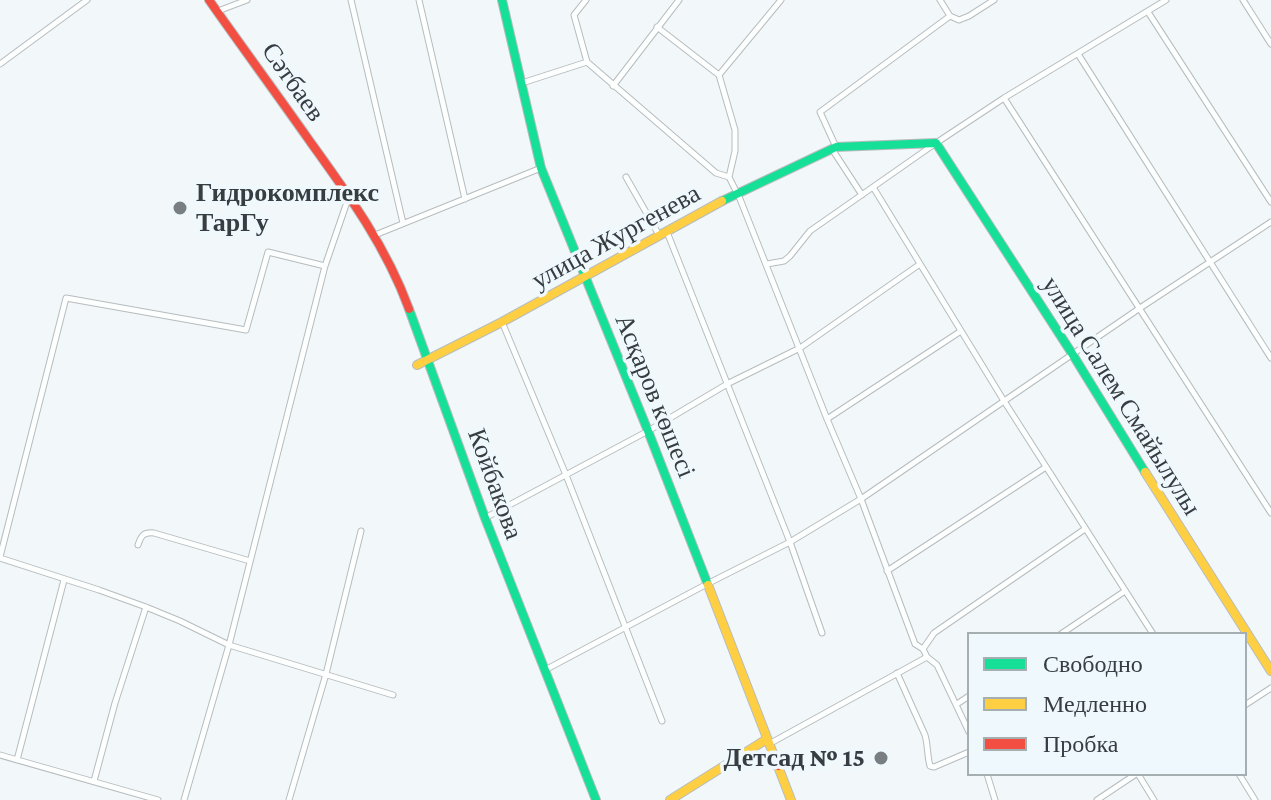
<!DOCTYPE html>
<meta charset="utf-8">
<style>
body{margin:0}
#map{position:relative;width:1271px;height:800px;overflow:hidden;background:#f2f8fa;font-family:"Crimson Pro",serif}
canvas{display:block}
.legend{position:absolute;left:967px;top:632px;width:280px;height:144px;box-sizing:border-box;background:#eff9fd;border:2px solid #a5aeb1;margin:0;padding:10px 14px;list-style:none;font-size:24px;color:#373d40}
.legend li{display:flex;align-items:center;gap:16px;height:40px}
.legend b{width:40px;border:2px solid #a5aeb1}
</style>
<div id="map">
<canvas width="1271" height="800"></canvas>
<ul class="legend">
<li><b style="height:10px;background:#16e098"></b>Свободно</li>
<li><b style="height:10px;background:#ffcf43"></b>Медленно</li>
<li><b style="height:10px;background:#f24e42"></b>Пробка</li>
</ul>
</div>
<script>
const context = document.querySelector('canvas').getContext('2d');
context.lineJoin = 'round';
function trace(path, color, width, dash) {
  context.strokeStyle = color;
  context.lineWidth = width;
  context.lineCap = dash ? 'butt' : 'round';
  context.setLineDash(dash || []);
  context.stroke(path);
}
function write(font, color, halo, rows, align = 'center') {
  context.font = font + ' "Crimson Pro",serif';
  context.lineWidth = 7;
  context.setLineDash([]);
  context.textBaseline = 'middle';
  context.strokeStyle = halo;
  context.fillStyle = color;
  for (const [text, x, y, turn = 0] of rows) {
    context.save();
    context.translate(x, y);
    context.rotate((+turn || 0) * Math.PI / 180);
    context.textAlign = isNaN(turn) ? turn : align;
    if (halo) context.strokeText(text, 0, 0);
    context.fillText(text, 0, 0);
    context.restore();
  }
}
const street = new Path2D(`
 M351 0 403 223
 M419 0 465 199
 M586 0 574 15 587 62
 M1243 0 1271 44
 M218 11 247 0
 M1148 12 1271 202
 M950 16 959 20 969 16 994 0
 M657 27 719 75 735 130V151L729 177
 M1078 54 1271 358
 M0 64 87 0
 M719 75 781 0
 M522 83 587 62 716 173 729 177 740 199 827 419 861 499 915 644 923 649 927 657 937 665 969 732
 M613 86 679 0
 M1004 98 1271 513
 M836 147 820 112 950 16 940 0
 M832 149 862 195
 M626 177 659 235
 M873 187 1004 401 1153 634
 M667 232 790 542 822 633
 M375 235 541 168
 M767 264 784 261 790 256 810 231 936 143 1004 98 1166 0
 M502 322 566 475 662 721
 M827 419 961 331
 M485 518 648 431 729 383 800 348 920 264
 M138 545C141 536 143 532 154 533L250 561
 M0 557 66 298 246 330 268 252 325 266
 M0 558 99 590 146 607 180 621 229 645 393 695
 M887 571 1046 467
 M1061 634 1125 591
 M923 649 934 633 1085 529
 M545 670 707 584 790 542 861 499 1140 308 1271 222
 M897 673 925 735C928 745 927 755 930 766L934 767 969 752
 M957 704 969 696
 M1245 705 1271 688
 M769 744 927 657
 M0 755 158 800
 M17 760 64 580
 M987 774 995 800
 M1138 774 1154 800
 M1239 774 1255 800
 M94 781 115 703 146 607
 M184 800 229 645 325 266 347 202 345 193
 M289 800 326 674 361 531
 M1097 800 1136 774`);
const fast = new Path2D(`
 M502 0 541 168 648 431 708 585
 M722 201 836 147 936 143 1073 355 1145 472
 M409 309 485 518 596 800`);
const slow = new Path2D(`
 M417 365 502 322 722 201
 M1145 472 1271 671
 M708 585 791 800
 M670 800 767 739`);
const jam = new Path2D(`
 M209 0C242 47 276 93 309 140 348 194 386 246 409 309
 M740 757H756L778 766`);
trace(street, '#b7bcbe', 7);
trace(fast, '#b7bcbe', 10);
trace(slow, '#b7bcbe', 10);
trace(jam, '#b7bcbe', 10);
trace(street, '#fdfefe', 5);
trace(fast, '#16e098', 8);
trace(slow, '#ffcf43', 8);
trace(jam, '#f24e42', 8);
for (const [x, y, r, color] of [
 [180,208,8,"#787e81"],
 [881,758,8,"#787e81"]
]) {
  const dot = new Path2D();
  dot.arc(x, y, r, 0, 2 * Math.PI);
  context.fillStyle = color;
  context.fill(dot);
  trace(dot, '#eff9fd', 3);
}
write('26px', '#373d40', '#eff9fd', [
 ["Сәтбаев",293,82,55],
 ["улица Жургенева",616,237,-29],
 ["Асқаров көшесі",655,396,68],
 ["улица Салем Смайылулы",1121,396,58],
 ["Койбакова",495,484,70]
]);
write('bold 26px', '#373d40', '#eff9fd', [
 ["Гидрокомплекс",196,193],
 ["ТарГу",196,223],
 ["Детсад № 15",865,758,"right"]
], 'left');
</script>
